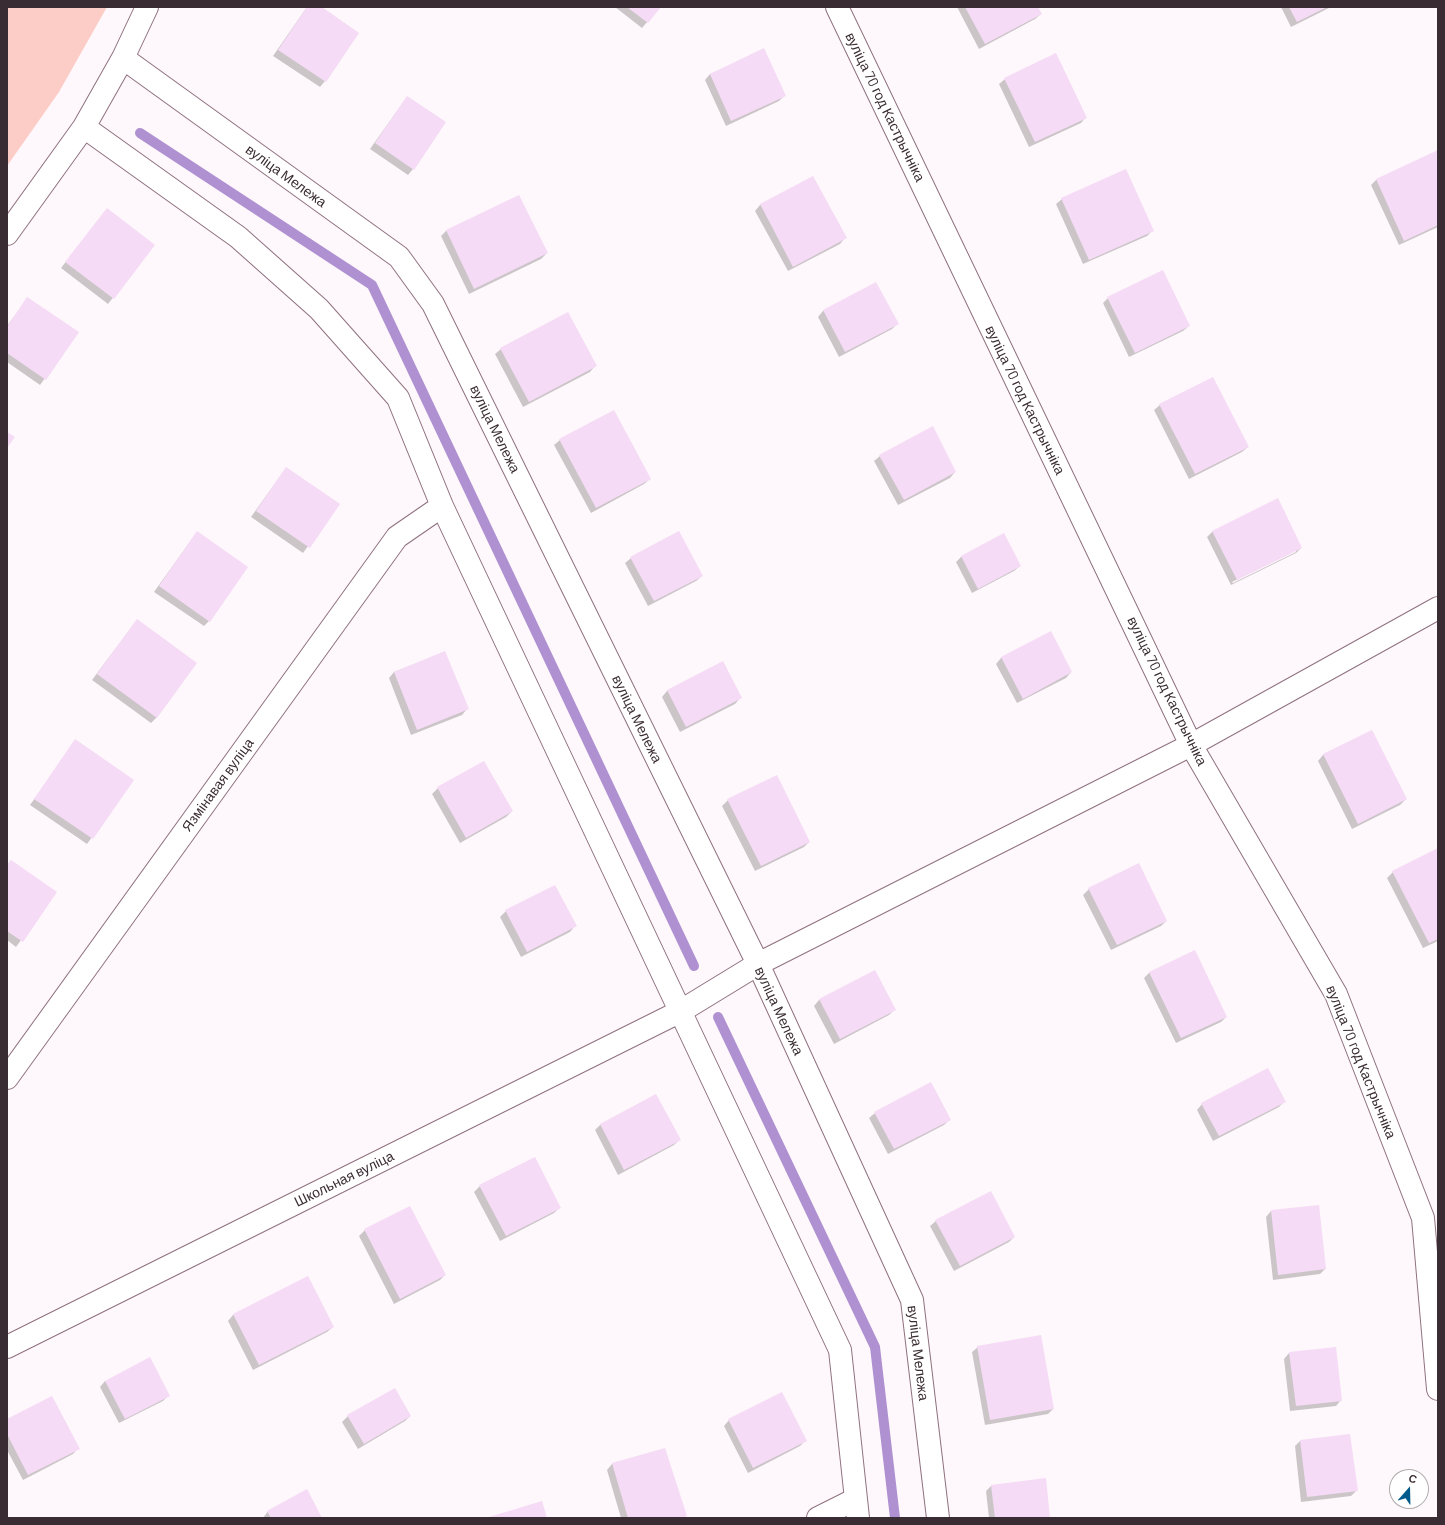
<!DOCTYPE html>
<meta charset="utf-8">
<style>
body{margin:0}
#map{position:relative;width:1445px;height:1525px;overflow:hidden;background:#fef7fb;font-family:Barlow,sans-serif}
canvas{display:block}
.frame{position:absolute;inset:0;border:8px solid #392c32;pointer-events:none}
.north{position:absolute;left:1389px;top:1469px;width:40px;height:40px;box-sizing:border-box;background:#fff;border:1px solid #b0abad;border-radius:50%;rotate:20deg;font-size:11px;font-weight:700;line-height:16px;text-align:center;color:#392c32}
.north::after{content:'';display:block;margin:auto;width:14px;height:18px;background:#005b8c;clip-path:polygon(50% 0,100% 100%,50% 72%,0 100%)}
</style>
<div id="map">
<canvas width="1445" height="1525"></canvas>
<div class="frame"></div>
<div class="north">С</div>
</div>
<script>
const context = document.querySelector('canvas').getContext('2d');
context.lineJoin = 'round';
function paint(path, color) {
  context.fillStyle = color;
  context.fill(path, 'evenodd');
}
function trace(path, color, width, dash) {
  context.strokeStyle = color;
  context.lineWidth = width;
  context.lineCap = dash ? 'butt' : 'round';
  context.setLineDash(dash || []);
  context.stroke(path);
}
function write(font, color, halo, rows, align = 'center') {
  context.font = font + ' Barlow,sans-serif';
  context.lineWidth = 3.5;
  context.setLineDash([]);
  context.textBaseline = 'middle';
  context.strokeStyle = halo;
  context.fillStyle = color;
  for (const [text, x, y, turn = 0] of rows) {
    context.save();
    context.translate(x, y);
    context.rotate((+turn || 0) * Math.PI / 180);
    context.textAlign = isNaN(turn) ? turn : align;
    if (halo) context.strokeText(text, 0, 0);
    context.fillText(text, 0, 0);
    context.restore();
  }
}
paint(new Path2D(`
 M7 7H107L59 92 7 166Z`), '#fccdc6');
paint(new Path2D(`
 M307 7H320L325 81 320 87 273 56Z
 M615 7H660L642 28Z
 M957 7H1037L1041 14 1035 19 979 49Z
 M1281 7H1331L1291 27Z
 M764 50 785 95 779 101 726 126 705 80 710 74Z
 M1005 79 1086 117 1081 123 1029 147 999 84Z
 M407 97 413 169 408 175 370 149Z
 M1437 152 1438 227 1399 245 1371 185 1376 180Z
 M813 177 845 238 840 244 788 271 755 211 760 205Z
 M519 196 547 253 541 259 469 294 441 236 446 231Z
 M1062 199 1153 230 1147 236 1083 264 1056 204Z
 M107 209 154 245 108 304 61 268Z
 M876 284 897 324 892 329 839 357 818 317 823 311Z
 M28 298 78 333 40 385 7 362V326Z
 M1108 298 1189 326 1183 331 1129 357 1103 303Z
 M501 349 595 366 590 372 523 407 495 354Z
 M1160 405 1248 447 1242 452 1189 479 1154 410Z
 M560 440 650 479 644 484 591 513 554 445Z
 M880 456 955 472 950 478 898 505 874 461Z
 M286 468 339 504 303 553 251 517Z
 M1213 531 1301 548 1296 553 1231 585 1207 537ZM1296 550V552L1233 583 1232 582Z
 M197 532 209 621 204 626 154 592Z
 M1003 534 1020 566 1014 571 972 593 956 562 961 557Z
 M631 558 702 576 696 581 648 606 625 563Z
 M137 620 157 717 151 723 92 680Z
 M1050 633 1071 672 1066 678 1017 703 996 664 1001 658Z
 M445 652 467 709 462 715 411 735 389 678 394 672Z
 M722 663 740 698 735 704 680 732 662 697 667 691Z
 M1372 731 1406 799 1400 805 1352 829 1318 761 1323 755Z
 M76 741 133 780 87 844 30 805Z
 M438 788 512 811 506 817 460 843 432 794Z
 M728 800 809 842 804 847 755 871 722 806Z
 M1438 849V941L1423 948 1387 878 1393 872Z
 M7 865 56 892 16 947 7 940Z
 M1089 889 1166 921 1161 926 1111 950 1083 895Z
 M506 911 575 926 570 932 521 957 500 917Z
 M874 971 894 1010 889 1015 834 1044 814 1006 819 1000Z
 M1150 972 1226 1017 1221 1022 1176 1043 1144 978Z
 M656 1095 679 1140 674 1145 618 1175 595 1130 600 1125Z
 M1285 1101 1279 1107 1213 1141 1197 1110 1202 1104Z
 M875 1113 950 1119 944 1125 888 1154 869 1118Z
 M480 1186 560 1207 554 1213 500 1241 474 1192Z
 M410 1207 445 1275 440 1280 394 1304 359 1236 365 1230Z
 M1271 1211 1325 1269 1320 1274 1273 1280 1266 1217Z
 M936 1221 1014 1237 1009 1242 954 1271 930 1226Z
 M308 1277 333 1327 327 1332 253 1370 228 1321 233 1315Z
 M978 1347 1053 1409 1048 1414 985 1425 972 1352Z
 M1289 1353 1341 1400 1336 1406 1290 1411 1284 1359Z
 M105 1381 169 1395 163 1401 119 1423 100 1387Z
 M348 1416H410L405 1421 358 1449 342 1422Z
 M7 1420 78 1448 73 1454 23 1480 7 1450Z
 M729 1420 806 1440 800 1446 748 1473 724 1426Z
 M1300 1441 1356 1491 1351 1496 1301 1502 1295 1446Z
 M665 1449 685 1516 683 1518H621L607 1470 612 1464Z
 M991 1486 1049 1518H989L986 1491Z
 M268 1511 321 1518H263Z`), '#0003');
trace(new Path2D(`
 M140 133 372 285 694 966
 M718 1017 875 1347 895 1518`), '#af91d2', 10);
paint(new Path2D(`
 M307 7H322L359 33 326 82 278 50Z
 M627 7H661L648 23Z
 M965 7H1038L1042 14 985 44Z
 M1289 7H1327L1297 22Z
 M764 48 786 96 731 121 710 74Z
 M1056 53 1087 118 1035 142 1004 78Z
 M407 96 446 122 414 170 375 143Z
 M1438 150V225L1404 241 1376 179Z
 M1126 169 1154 231 1089 260 1061 198Z
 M813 176 847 238 793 267 760 204Z
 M519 195 548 253 474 289 446 230Z
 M107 208 155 245 114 299 65 262Z
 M1163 270 1190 326 1135 353 1107 297Z
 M876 282 899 324 845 352 823 310Z
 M27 297 79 332 46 380 7 353V327Z
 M568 312 597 366 529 402 500 348Z
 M1213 377 1249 447 1195 474 1159 404Z
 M614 410 651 479 596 508 559 439Z
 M933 426 956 472 904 500 879 455Z
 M7 432 15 437 7 448Z
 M286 467 340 504 310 548 256 511Z
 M1278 498 1302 548 1237 580 1212 531Z
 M197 531 248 567 210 622 159 586Z
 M679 531 703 576 654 601 630 557Z
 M1004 533 1021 566 978 589 961 556Z
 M137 619 197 663 157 718 97 674Z
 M1051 631 1072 672 1023 699 1001 657Z
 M445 651 469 709 417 730 394 672Z
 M723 661 742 698 686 727 667 690Z
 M1372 730 1407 799 1358 824 1323 754Z
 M75 739 134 780 93 839 34 799Z
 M484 761 513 811 466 838 437 787Z
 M777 775 810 842 761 866 727 799Z
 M1438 848V939L1429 943 1392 871Z
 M11 860 57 892 23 942 7 931V865Z
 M1139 863 1167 921 1117 945 1088 888Z
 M555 885 577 926 527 952 505 910Z
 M1195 950 1227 1017 1181 1038 1149 972Z
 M875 970 896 1010 840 1039 819 999Z
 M1268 1068 1286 1102 1219 1136 1201 1103Z
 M931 1082 951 1120 894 1149 874 1112Z
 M656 1094 681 1140 624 1170 600 1124Z
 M535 1157 561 1208 506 1236 479 1185Z
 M991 1191 1015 1237 960 1266 935 1220Z
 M1319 1205 1326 1269 1278 1275 1271 1210Z
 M410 1206 446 1275 400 1299 364 1229Z
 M308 1276 334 1327 259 1365 233 1314Z
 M1041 1335 1054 1409 990 1420 977 1346Z
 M1336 1347 1342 1401 1296 1406 1289 1352Z
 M150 1357 170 1396 125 1419 105 1381Z
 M395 1388 411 1416 364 1444 347 1415Z
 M782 1392 807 1441 753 1468 728 1419Z
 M52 1396 80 1449 28 1475 7 1434V1419Z
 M1350 1434 1358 1491 1307 1497 1300 1440Z
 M665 1448 687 1516 681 1518H628L612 1463Z
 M1046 1478 1050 1518H995L991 1485Z
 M307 1489 322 1518H271L267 1511Z
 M542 1501 547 1518H486Z`), '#f5dbf5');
const minor = new Path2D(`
 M837 7 1191 745 1336 994 1423 1218 1438 1389
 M123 58 399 257 433 304 758 964 912 1300 938 1518
 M84 127 238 237 319 309 398 398 442 506 840 1350 858 1518
 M7 234 84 127 123 58 147 7
 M7 1078 397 537 442 506
 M7 1347 681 1011 758 964 1191 745 1438 608
 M818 1518 856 1499`);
trace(minor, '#8f7180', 24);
trace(minor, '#fff', 22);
write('14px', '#392c32', '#fff', [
 ["вуліца 70 год Кастрычніка",885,107,64],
 ["вуліца Мележа",286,176,36],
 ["вуліца 70 год Кастрычніка",1025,400,64],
 ["вуліца Мележа",495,429,64],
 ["вуліца 70 год Кастрычніка",1167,691,64],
 ["вуліца Мележа",637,719,64],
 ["Язмінавая вуліца",218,785,-54],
 ["вуліца Мележа",779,1011,65],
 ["вуліца 70 год Кастрычніка",1361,1062,68],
 ["Школьная вуліца",344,1179,-26],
 ["вуліца Мележа",918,1353,83]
]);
</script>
